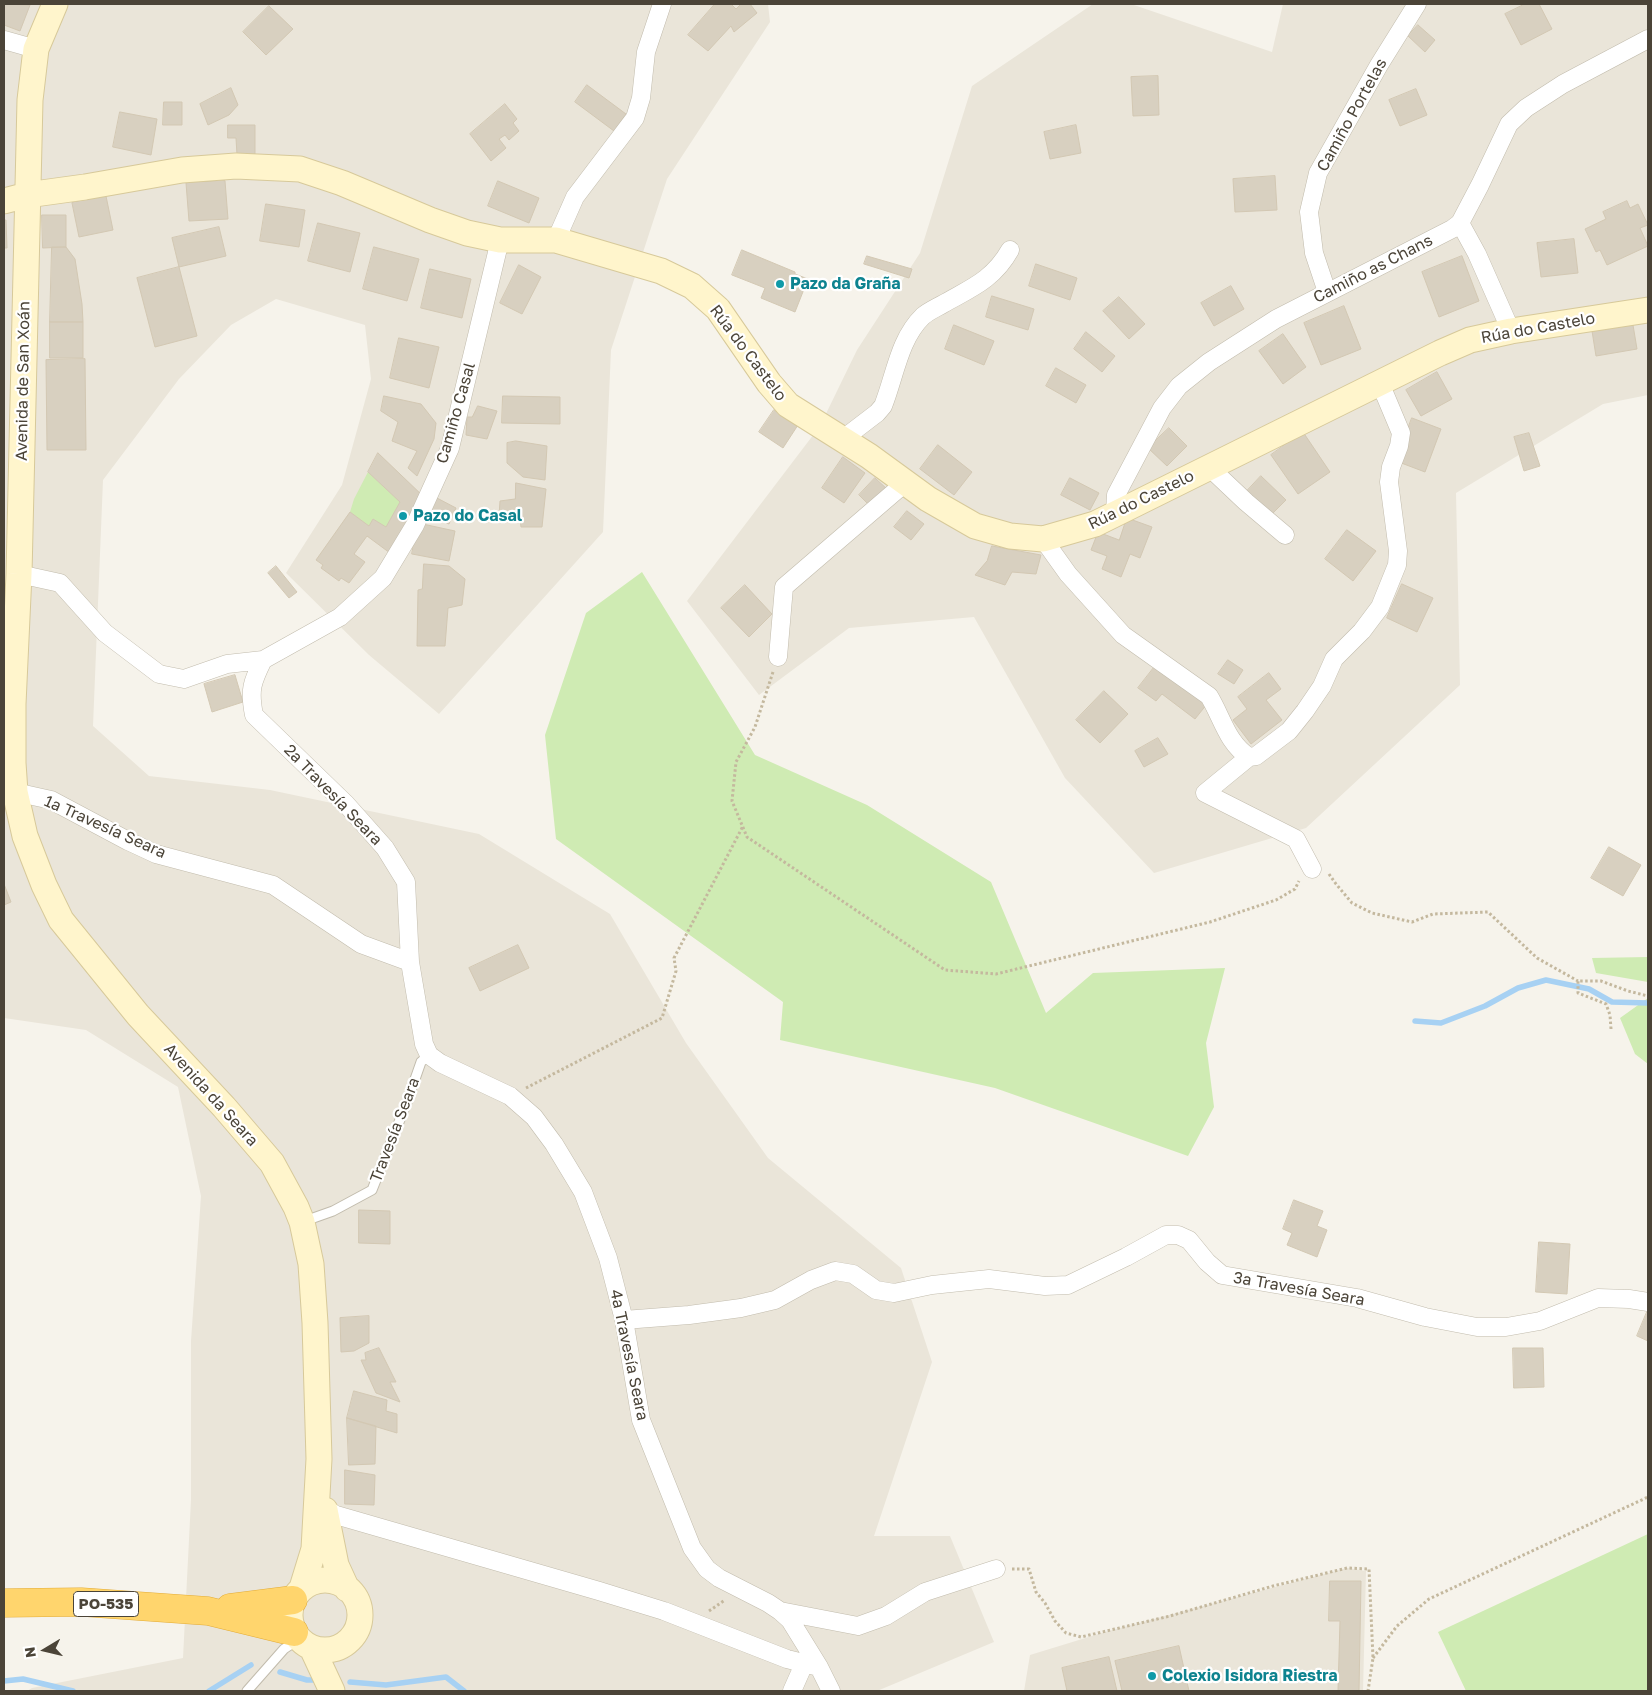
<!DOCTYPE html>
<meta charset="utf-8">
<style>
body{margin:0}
#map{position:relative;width:1652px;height:1695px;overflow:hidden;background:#f6f3eb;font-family:"Golos Text",sans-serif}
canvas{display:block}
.frame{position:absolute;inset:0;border:5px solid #4b4438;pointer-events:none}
.north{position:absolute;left:20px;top:1625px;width:50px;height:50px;-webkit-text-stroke:4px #fff;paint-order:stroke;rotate:261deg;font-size:14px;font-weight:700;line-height:20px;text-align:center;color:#4b4438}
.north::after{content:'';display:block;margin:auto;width:18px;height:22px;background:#4b4438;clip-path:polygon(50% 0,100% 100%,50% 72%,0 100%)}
</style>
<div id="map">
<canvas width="1652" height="1695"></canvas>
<div class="frame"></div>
<div class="north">N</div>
</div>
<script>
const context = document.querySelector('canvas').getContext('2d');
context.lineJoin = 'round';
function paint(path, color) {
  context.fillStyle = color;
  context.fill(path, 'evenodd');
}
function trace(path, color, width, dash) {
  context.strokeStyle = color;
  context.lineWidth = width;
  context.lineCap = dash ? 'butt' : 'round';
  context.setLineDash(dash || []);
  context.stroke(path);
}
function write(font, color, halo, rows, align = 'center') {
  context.font = font + ' "Golos Text",sans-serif';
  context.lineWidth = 4.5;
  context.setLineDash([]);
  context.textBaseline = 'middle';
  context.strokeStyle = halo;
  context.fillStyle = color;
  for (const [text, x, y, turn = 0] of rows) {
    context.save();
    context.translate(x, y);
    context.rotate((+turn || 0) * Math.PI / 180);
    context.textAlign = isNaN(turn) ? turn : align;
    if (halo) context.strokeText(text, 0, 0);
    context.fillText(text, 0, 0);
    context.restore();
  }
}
paint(new Path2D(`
 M4 4H768L770 22 667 179 611 350 603 532 439 714 369 655 286 573 342 485 371 379 365 325 276 299 231 325 179 379 103 480 93 726 149 776 270 790 479 834 610 914 686 1043 768 1158 901 1268 932 1362 874 1536H950L994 1642 877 1691H27L32 1688 183 1658 191 1500V1341L201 1196 178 1087 86 1030 4 1018Z
 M1093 4H1131L1272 52 1283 4H1648V395L1603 404 1456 493 1460 685 1306 828 1154 873 1065 778 974 617 849 628 759 695 687 601 820 426 857 350 920 253 972 86Z
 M1347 1568 1366 1571 1363 1691H1024L1030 1655 1105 1632Z`), '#eae5d9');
paint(new Path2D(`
 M368 472 400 502 386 527 373 519 369 526 350 512 354 499Z
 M642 572 755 755 867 805 991 882 1046 1013 1093 973 1225 968 1206 1043 1214 1107 1188 1156 995 1088 780 1040 783 1002 556 839 545 735 586 613Z
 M1648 957V982L1596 973 1592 958Z
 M1648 998V1064L1635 1054 1620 1018Z
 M1648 1534V1691H1466L1438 1632Z`), '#cfebb3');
trace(new Path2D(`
 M1415 1021 1441 1023 1485 1006 1518 988 1546 980 1589 989 1612 1002 1648 1003
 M280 1672 307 1680H319
 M4 1681 23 1679 73 1691
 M350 1682 386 1685 446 1677 464 1691
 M209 1691 251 1665`), '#a7d1f3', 5.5);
const building = new Path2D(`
 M4 4 30 5 20 31 4 25Z
 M715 4H731L736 9 741 4H750L757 13 734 32 731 26 708 51 688 35Z
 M1525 4H1539L1552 29 1521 45 1505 14Z
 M269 6 293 29 266 55 243 32Z
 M1418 25 1435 40 1425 52 1408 36Z
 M1158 76 1159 115 1133 116 1131 77Z
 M587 85 626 114 614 131 575 102Z
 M231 88 238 105 229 115 208 125 200 104Z
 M1416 89 1427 115 1400 126 1389 100Z
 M164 102H182V125H163Z
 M505 104 517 119 513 123 519 131 509 140 505 135 499 139 506 148 491 161 470 134Z
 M120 112 157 119 151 155 113 147Z
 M228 125H255V155H237L236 138H228Z
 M1076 125 1081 153 1050 159 1044 132Z
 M1275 176 1277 210 1235 212 1233 179Z
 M225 181 228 219 189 221 186 183Z
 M498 181 539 198 529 223 488 206Z
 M106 196 113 230 79 237 72 203Z
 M1627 201 1630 208 1638 204 1648 225 1640 228 1648 246 1607 265 1600 250 1596 252 1585 229 1606 219 1603 212Z
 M266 204 305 210 299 247 260 241Z
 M42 215H66V247L43 248Z
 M4 220H6L7 248H4Z
 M318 223 360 233 350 272 308 261Z
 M219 227 226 256 179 267 172 238Z
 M1574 239 1578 273 1541 277 1537 243Z
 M52 247H66L75 259 82 304 83 322H50Z
 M374 247 419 259 407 301 363 289Z
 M742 250 795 272V274L808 279 795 312 761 298 765 288 732 275Z
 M867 256 912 269 909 278 864 264Z
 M1462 256 1479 301 1439 317 1422 272Z
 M1036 264 1077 278 1070 300 1029 286Z
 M519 265 541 277 522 314 500 303Z
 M179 267 197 336 155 347 137 278Z
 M430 269 471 279 462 318 421 308Z
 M1231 286 1244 309 1214 326 1201 303Z
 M992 296 1034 309 1028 330 986 317Z
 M1119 297 1145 324 1129 339 1103 311Z
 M1344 306 1361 349 1321 365 1304 323Z
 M50 322H83V358H50Z
 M954 325 994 341 984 365 945 349Z
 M1633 325 1637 349 1596 356 1592 331Z
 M1086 332 1115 356 1102 372 1074 349Z
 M1283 334 1306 367 1283 384 1259 351Z
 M399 338 439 347 429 388 390 378Z
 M85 359 86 450H47L46 360Z
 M1056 368 1086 385 1076 403 1046 386Z
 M1437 372 1452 399 1421 416 1406 390Z
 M384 396 421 404 436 423 434 439 417 476 408 468 417 451 392 441 398 422 381 411Z
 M503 396 560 397V424L502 423Z
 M478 406 497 411 487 439 466 435 467 417H472Z
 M774 410 798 425 783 448 759 432Z
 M1412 418 1441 429 1425 472 1396 461Z
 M1169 428 1187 446 1167 466 1148 448Z
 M1303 432 1330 472 1298 494 1271 455Z
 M1529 433 1540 466 1524 471 1514 437Z
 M516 441 547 446 545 480 523 477 507 463V443Z
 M938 445 972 472 954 495 920 469Z
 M378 453 424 497 390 553 367 536 354 554 365 562 349 583 341 578 339 581 321 568 323 565 316 560 350 512 369 526 373 519 386 527 400 502 368 472Z
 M843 457 865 473 844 503 822 488Z
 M1261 476 1286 500 1271 515 1247 491Z
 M875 478 887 489 871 507 859 495Z
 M1070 478 1099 493 1090 510 1061 495Z
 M516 483 546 489 542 527H521L520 518 499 516 500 501 515 499Z
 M435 497 456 508 449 524 427 514Z
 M907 511 924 524 911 540 894 527Z
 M1127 518 1152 527 1140 558 1130 554 1121 577 1102 569 1107 556 1091 550 1098 532 1119 540Z
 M418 523 455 531 449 561 412 554Z
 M1347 530 1376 551 1353 581 1325 559Z
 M992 546 1041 555 1036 574 1012 572 1005 585 975 575 987 561Z
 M424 564 449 566 465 579 462 605 448 608 445 646H417L418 590 422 589Z
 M276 566 297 592 289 598 268 573Z
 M1402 584 1433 598 1417 632 1387 618Z
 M745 585 772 614 749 637 721 608Z
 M1228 660 1243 670 1234 684 1218 674Z
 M1156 665 1207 704 1195 719 1162 694 1156 701 1138 688Z
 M1269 673 1281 689 1266 700 1282 720 1251 744 1233 720 1247 709 1238 697Z
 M235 675 243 702 212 712 204 684Z
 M1104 691 1128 714 1100 743 1076 720Z
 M1158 738 1168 754 1144 767 1135 751Z
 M1609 847 1641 865 1623 896 1591 878Z
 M4 884 11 902 4 905Z
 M518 945 529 968 480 991 469 968Z
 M1294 1200 1323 1211 1317 1226 1327 1230 1317 1257 1287 1245 1292 1233 1283 1229Z
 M359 1210 390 1211V1244L359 1243Z
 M1539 1242 1570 1244 1567 1294 1536 1292Z
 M1647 1312H1648V1341L1637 1336Z
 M369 1316V1343L354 1351 341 1352 340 1318Z
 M379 1348 396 1382H390L400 1402 376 1393 361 1360H366L365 1353Z
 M1513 1348H1543L1544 1387 1514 1388Z
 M354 1391 387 1400 386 1411 397 1414V1433L347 1418Z
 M347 1418 376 1426 375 1464 349 1465Z
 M345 1470 375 1475 374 1505 345 1504Z
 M1330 1581H1361L1359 1691H1338L1340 1621H1329Z
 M1179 1646 1189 1691H1122L1115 1661Z
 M1109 1657 1117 1691H1067L1062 1668Z`);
paint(building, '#d8d0c0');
trace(building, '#d3c8b3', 1);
const lane = new Path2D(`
 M302 1222 333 1211 372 1190 407 1102 421 1062 429 1055
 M247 1691 284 1649 299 1639`);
const street = new Path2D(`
 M4 40 36 49
 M1460 223 1477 254 1511 331
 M556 240 575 197 635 118 641 98 646 52 662 4
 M1327 292 1314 253 1309 212 1318 173 1379 65 1417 4
 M843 439 877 413 883 406C895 376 899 339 923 316 929 311 936 308 943 304 971 288 993 280 1010 250
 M1209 467 1246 502 1285 535
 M1115 514 1116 495 1162 408 1179 386 1209 362 1276 319 1452 229 1460 223 1480 185 1509 124 1526 108 1563 84 1648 39
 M1043 539 1068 574 1123 635 1209 696C1222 717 1227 743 1249 757L1256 756 1289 731 1305 711 1322 686 1334 659 1362 631 1380 607 1397 565 1398 551 1389 482 1391 467 1399 446 1401 433 1380 383
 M19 574 60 583 105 633 159 674 184 679 227 664 263 660 340 617 383 578 415 525 450 448 500 240
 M778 657 784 587 905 483
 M263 660C252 682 249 690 254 715L346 804 385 848 406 882 410 962 424 1044 429 1055 440 1063 510 1096 534 1117 554 1144 583 1192 608 1258 624 1320 641 1420 692 1548 707 1569 719 1578 768 1603 780 1611 790 1620 819 1667 831 1691
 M1249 757 1205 793 1296 839 1312 869
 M15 792 51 800 128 841 156 854 273 885 361 944 410 962
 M624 1320 689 1315 741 1308 775 1300 811 1280 835 1271 853 1274 876 1290 894 1293 932 1285 989 1279 1045 1286 1068 1285 1126 1257 1166 1235H1178L1189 1240 1207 1262 1222 1275 1357 1298 1425 1317 1477 1327H1506L1540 1321 1598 1298 1629 1299 1648 1302
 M325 1509 336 1515 599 1591 664 1611 787 1659 819 1667
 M780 1611 858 1626 886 1616 925 1592 996 1569
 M792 1691 804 1664`);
const secondary = new Path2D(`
 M55 4 36 49 30 100 19 574 13 704V763L15 792 25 836 44 885 61 920 138 1015 224 1107 272 1163 296 1207 302 1222 311 1264 315 1323 319 1459 314 1549 302 1588
 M4 201 27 195 85 187 182 170 236 166 300 169 342 183 430 220 467 233 500 240H556L661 271 692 286 718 309 769 383 788 405 869 456 928 499 975 526 1010 536 1043 539 1095 524 1440 353 1470 340 1511 331 1648 310
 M325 1510 336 1565 347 1589
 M290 1615a35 35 0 1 1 70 0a35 35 0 1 1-70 0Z
 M312 1648 332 1691`);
const highway = new Path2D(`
 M4 1603 81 1602 208 1611 294 1632
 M230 1608 293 1600`);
trace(lane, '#c2bcad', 11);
trace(street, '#c2bcad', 19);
trace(secondary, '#d7c99a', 27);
trace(highway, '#e3ac38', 29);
trace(new Path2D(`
 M773 672 755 727 736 762 732 801 747 837 945 970 996 974 1210 922 1276 900 1295 889 1299 881
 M1329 874 1336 884 1352 903 1372 913 1412 922 1433 914 1488 912 1537 958 1578 981
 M1611 1029 1610 1015 1606 1004 1578 993V981H1601L1628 991 1648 996
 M526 1088 662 1018 676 971 674 958 743 826
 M1012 1569H1029L1036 1592 1045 1603 1055 1621 1066 1633 1081 1637 1170 1616 1273 1586 1347 1568 1369 1569 1373 1658 1368 1691
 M709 1611 725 1600
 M1373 1658 1397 1626 1429 1599 1648 1497`), '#c4b89e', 3, [2.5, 2.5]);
trace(lane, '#fff', 9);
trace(street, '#fff', 18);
trace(secondary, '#fff5cc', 25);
trace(highway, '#ffd56d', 28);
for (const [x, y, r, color] of [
 [780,284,5,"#0f9aa8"],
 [403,516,5,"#0f9aa8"],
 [1152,1676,5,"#0f9aa8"]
]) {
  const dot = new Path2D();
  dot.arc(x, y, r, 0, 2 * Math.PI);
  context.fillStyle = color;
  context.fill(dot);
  trace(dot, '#fff', 2);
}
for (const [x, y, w] of [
 [106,1604,65]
]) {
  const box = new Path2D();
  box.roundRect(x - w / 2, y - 12.5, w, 25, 4);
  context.fillStyle = '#fff';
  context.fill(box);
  trace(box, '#4b4438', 1);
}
write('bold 15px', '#4b4438', null, [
 ["PO-535",106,1604]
]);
write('16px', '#4b4438', '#fff', [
 ["Camiño Portelas",1352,115,-61],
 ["Camiño as Chans",1373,269,-27],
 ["Rúa do Castelo",1538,328,-10],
 ["Rúa do Castelo",748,353,53],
 ["Avenida de San Xoán",23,381,-89],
 ["Camiño Casal",456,413,-74],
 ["Rúa do Castelo",1141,500,-26],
 ["2ª Travesía Seara",333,795,46],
 ["1ª Travesía Seara",105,827,24],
 ["Avenida da Seara",211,1095,48],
 ["Travesía Seara",395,1130,-69],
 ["3ª Travesía Seara",1299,1289,10],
 ["4ª Travesía Seara",629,1355,78]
]);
write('bold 16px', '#0d838f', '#fff', [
 ["Pazo da Graña",790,284],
 ["Pazo do Casal",413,516],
 ["Colexio Isidora Riestra",1162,1676]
], 'left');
</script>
